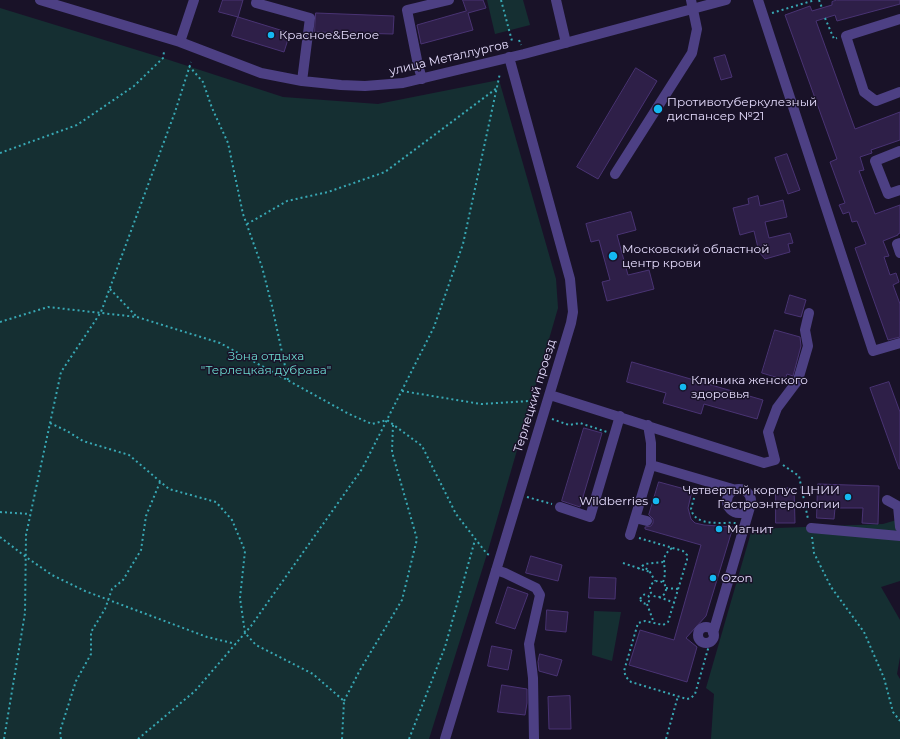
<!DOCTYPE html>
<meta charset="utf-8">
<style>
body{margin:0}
canvas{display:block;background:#191228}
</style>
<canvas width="900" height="739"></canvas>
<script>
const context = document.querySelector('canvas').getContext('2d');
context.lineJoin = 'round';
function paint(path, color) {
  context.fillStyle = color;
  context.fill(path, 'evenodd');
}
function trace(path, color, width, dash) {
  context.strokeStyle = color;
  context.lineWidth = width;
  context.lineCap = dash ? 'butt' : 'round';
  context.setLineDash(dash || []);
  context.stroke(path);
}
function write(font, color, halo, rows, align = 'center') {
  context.font = font + ' Montserrat,sans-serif';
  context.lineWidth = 3;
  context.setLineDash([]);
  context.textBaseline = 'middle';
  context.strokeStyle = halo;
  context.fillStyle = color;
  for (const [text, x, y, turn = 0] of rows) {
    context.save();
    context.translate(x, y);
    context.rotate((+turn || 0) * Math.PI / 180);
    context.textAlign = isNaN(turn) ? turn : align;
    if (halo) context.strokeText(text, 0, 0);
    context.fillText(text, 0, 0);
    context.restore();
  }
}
paint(new Path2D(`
 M487 0H523L530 25 495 34Z
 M0 8 163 58 283 97 378 104 499 80 556 279 558 308 487 554 429 739H0Z
 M900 519V581L881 587 900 620V657L897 674 900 679V739H711L714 694 706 688 752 529 883 524Z
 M594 611 621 612 612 661 592 655Z`), '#152f32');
const building = new Path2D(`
 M223 0H243L238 17 219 12Z
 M463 0H483L486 8 468 13 473 30 421 44 417 25 466 11Z
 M837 0H900V4L837 21 835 15 816 21 855 129 900 112V140L871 150 872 153 860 157 864 170 859 171 875 214 900 205V233L898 234V235L883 241 889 256 884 257 890 275 896 273 899 282 893 285 900 304V337L888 340 855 248 866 244 857 221 852 222 849 212 843 214 839 205 845 203 830 162 837 159 785 15 810 6 812 11 832 5V2Z
 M316 13 394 16 393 34 315 32Z
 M238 17 290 33 284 52 232 36Z
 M725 55 732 77 721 80 714 58Z
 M636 68 657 81 598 179 577 167Z
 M787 154 800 190 788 194 775 158Z
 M758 196 760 206 783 200 787 217 765 222 769 238 790 233 793 243 788 244 790 252 765 259 759 252 754 231 740 235 733 208 749 204 748 199Z
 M631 212 636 230 617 235 628 275 649 270 654 289 607 301 602 282 610 280 599 240 591 242 586 224Z
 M790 295 806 300 801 317 785 313Z
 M775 330 800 337 801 346 793 376 787 374 785 380 762 373Z
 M632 362 763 400 757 419 704 404 701 414 663 403 666 393 627 382Z
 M889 382 900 412V469H899L870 388Z
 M584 428 602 433 580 507 562 501Z
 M659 482 692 491 688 508 691 519 695 523 704 525 733 527 706 616 686 638 697 647 687 682 629 665 640 630 674 640 701 545 645 529V527L651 526 653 523V519L649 515Z
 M818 484 879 486 878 524 862 523 863 508H835L834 519 817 518Z
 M776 488H794L795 523H776Z
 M531 556 562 565 558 581 526 573Z
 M590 577 616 578 615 599 589 598Z
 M508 587 528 594 515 629 496 623Z
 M547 610 568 612 566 632 546 630Z
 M492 646 512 650 508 670 488 666Z
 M540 654 562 660 557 676 539 671 538 662Z
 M502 685 527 689V703L525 715 498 712Z
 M570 696 571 729H549L548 697Z`);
paint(building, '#2e1f48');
trace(building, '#493373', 1);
trace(new Path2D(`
 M501 0 512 41
 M819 0 822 8
 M772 13 815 0
 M825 18 834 39 837 38
 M519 40 521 45
 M189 66 203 82 212 108 228 143 243 214 262 267 272 306 288 380
 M0 153 77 125 134 86 163 58 164 52
 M247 224 287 201 328 192 385 172 497 88
 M110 289 136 316
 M0 322 48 307 137 317 220 343 349 414 372 424 387 420 422 446 456 514 487 554 490 555
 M402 391 481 404 529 401 537 405
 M552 419 569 425 580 423 607 432
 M50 423 67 431 83 441 129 455 169 489 216 502 232 520 245 551 240 598 245 633 256 645 313 674 344 701 342 739
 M783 465 799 476 808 519
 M694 489 696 491 691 509C695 527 722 522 736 523
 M527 497 552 504
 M0 512 30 514
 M0 537 26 557 52 575 85 591 207 637 236 644
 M812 537 814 553 831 587 864 632 884 678 893 712 900 721
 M639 538 683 551 687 555V560L668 622 663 625 645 621 638 623 624 671 626 677 631 682 687 699 691 698 695 694 710 642
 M623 563 650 572
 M642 565 650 572 655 581
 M638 569 645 564 663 562
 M650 589a8 8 0 1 1 16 0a8 8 0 1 1-16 0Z
 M663 582C669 567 657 559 672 548
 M666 588 679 589
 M640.5 599a4.5 4.5 0 1 1 9 0a4.5 4.5 0 1 1-9 0Z
 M659 597 675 603
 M647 604 654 623
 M344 701 360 670 402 600 417 539 392 452 393 424
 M4 739 25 613 26 535 61 372 101 312 175 112 191 62
 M61 739 60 731 76 681 91 654V632L105 609 112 589 123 580 141 550 146 516 160 482
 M138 739 195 691 251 626 362 469 434 327 463 244 500 73
 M409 739 445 647 475 540
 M666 739 678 696`), '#38a8b4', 2, [2, 3]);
trace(new Path2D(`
 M40 0 180 42 261 73 302 81 341 85 365 86 403 83 524 54 726 0
 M257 0 256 3 310 18 302 81
 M556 0 566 43
 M758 0 873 351 900 343
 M900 19 846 36 864 92 876 101 900 92
 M180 42 194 0
 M422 79 418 65 407 10 449 0
 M900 151 875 161 888 194 900 190
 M615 174 692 53 697 29 691 0
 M900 243 897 244 900 253
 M550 395 764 463 775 460 768 432 777 408 798 380 808 346 805 330 809 313
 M648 425 651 443V465
 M727 501a12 12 0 1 1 24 0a12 12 0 1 1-24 0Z
 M887 500 898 506 900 527
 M560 507 590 517 620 416
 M635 518 647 521
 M811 528 900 536
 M630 535 651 465 736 490
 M496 570 505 573 536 588 540 595 529 644 533 678 534 739
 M698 635a8 8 0 1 1 16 0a8 8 0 1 1-16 0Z
 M713 633 750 507
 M445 739 571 323 573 312 570 279 509 57`), '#4d4084', 10);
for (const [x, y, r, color] of [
 [271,35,4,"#14b8f1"],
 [658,109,5,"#14b8f1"],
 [613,256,5,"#14b8f1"],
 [683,387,4,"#14b8f1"],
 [848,497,4,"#14b8f1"],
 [656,501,4,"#14b8f1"],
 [719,529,4,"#14b8f1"],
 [713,578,4,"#14b8f1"]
]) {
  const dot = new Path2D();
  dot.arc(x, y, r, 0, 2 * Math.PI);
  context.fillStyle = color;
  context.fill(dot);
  trace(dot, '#191228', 1.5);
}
write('12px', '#e5dcfd', '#191228', [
 ["Красное&Белое",279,35],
 ["Противотуберкулезный",667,102],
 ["диспансер №21",667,116],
 ["Московский областной",622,249],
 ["центр крови",622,263],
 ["Клиника женского",691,380],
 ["здоровья",691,394],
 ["Четвертый корпус ЦНИИ",840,490,"right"],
 ["Гастроэнтерологии",840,504,"right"],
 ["Wildberries",648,501,"right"],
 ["Магнит",727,529],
 ["Ozon",721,578]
], 'left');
write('12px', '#e5dcfd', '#191228', [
 ["улица Металлургов",449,58,-13],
 ["Терлецкий проезд",535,396,-73]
]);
write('12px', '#6bdacf', '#191228', [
 ["Зона отдыха",266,356],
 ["\"Терлецкая дубрава\"",266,370]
]);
</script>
